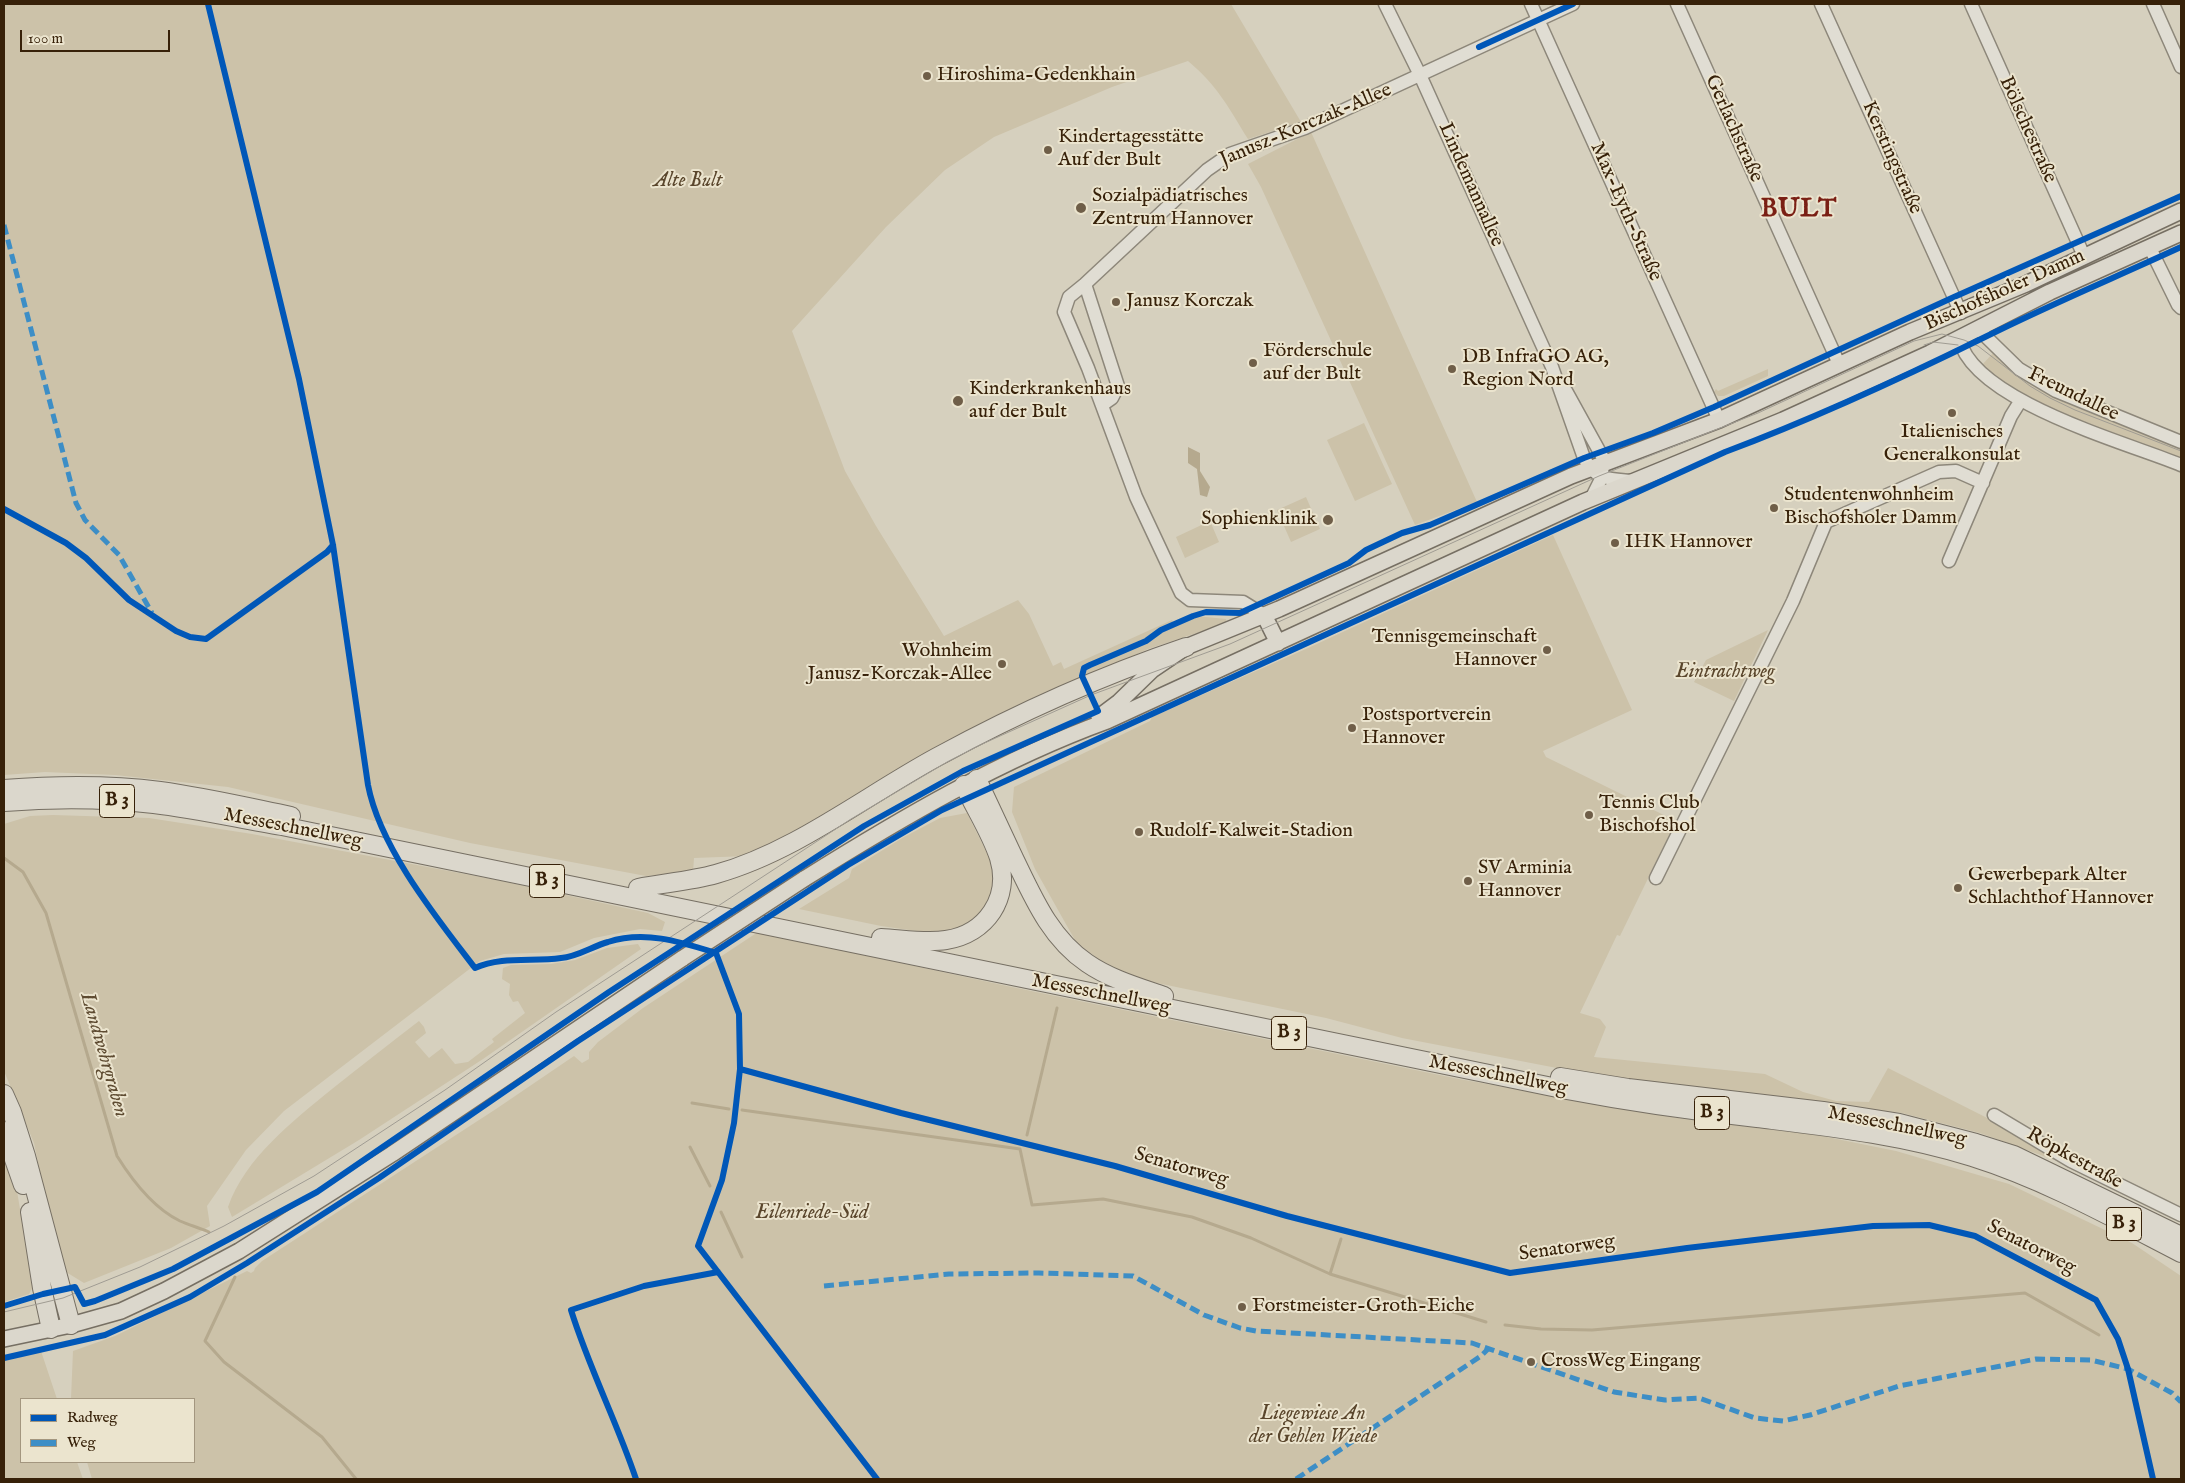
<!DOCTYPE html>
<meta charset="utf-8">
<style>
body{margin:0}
#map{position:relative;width:2185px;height:1483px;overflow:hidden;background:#d6d0be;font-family:"IM FELL English",serif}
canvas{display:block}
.frame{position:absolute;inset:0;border:5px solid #372109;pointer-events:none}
.legend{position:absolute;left:20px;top:1398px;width:175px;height:65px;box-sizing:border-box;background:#ebe4ce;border:1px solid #a3967f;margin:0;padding:6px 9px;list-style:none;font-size:15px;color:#372109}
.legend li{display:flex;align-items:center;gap:10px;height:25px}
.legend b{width:25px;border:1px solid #a3967f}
.scale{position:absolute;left:20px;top:30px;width:150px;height:22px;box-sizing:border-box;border:2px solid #372109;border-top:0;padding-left:6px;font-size:15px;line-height:18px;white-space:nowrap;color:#372109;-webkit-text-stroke:4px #ebe4ce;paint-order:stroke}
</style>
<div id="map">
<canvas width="2185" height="1483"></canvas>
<div class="frame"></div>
<ul class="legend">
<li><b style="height:6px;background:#0057b8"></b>Radweg</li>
<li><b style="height:6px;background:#3d8ec6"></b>Weg</li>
</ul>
<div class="scale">100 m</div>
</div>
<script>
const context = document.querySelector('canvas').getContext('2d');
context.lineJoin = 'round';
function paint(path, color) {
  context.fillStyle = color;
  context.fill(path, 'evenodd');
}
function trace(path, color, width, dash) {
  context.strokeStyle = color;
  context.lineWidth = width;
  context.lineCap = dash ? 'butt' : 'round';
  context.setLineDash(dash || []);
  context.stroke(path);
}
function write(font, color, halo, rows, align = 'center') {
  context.font = font + ' "IM FELL English",serif';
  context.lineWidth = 4;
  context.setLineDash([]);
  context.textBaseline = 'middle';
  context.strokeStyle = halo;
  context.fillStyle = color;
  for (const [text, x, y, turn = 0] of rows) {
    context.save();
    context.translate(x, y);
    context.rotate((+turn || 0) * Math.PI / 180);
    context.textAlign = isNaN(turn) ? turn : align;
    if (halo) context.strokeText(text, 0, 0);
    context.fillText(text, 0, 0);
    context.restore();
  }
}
paint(new Path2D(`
 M4 4H1231L1301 122 1248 139C1228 107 1218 86 1188 61L1112 87 994 137 945 170 886 227 792 331 845 471 876 526 944 636 1018 600 1029 614 1053 666 1061 662 1064 669 1172 620 1175 626 1196 616 1226 619 1227 623 1148 649 980 727 824 816 747 856 694 858 693 872 646 876 470 843 228 787 115 775 45 772 4 775Z
 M1311 132 1477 502 1415 525 1261 187 1248 164Z
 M1994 352 2026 380 2064 402 2181 448V461L2042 407 1981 366Z
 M1768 369V376L1724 396H1718L1714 392 1716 389 1718 391Z
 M1364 423 1392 484 1355 501 1327 440Z
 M1306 497 1320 529 1291 542 1277 510Z
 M1210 521 1219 542 1185 558 1176 537Z
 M1553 535 1632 710 1543 751 1546 757 1676 821 1620 936 1617 935 1580 1013 1600 1019 1606 1027 1594 1057 1765 1074 1803 1092 1836 1101 1869 1102 1888 1068 2017 1133 2024 1141 2068 1165 1980 1133 1902 1113 1629 1082 1402 1038 1326 1018 1128 977 1101 961 1076 942 1035 869 1012 812 1014 787 1150 721 1152 717 1308 648Z
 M1768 630 1734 701 1694 682 1706 660Z
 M967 813 996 871 997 884 983 917 944 935 881 926 799 909 849 878 852 869 904 837 940 818Z
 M53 815 149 818 252 834 502 881 648 913 665 922 662 931 640 929 594 938 560 952 504 954 480 961 284 1111 246 1150 207 1206 210 1226 171 1248 84 1283 66 1272 49 1218 34 1143 4 1071V824L30 816Z
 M758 932 1007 986 1459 1079 1684 1119 1817 1135 1896 1151 2009 1184 2132 1243 2181 1276V1479H92L87 1462H194V1399H71L73 1351 115 1336 247 1271 251 1273 254 1271 255 1268 262 1261 496 1109 574 1056 582 1063 589 1059V1052L598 1042 643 1008Z
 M638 944 641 949 483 1059 359 1140 232 1217 228 1207C245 1158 293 1121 332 1089 361 1066 390 1043 419 1021L424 1027 426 1033 415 1042 429 1058 442 1048 455 1064 468 1062 494 1042 492 1039 525 1013 518 1001 513 1002 509 995 510 984 502 979 503 968 511 965 551 964 575 960 607 948Z
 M4 1144 14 1173 33 1287 29 1294 4 1302Z
 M41 1351 57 1399H21V1462H77L83 1479H4V1359Z`), '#ccc2a9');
paint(new Path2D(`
 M1188 447 1200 453V471L1210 487 1207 497 1200 495 1197 469 1188 463Z`), '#b5a98e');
trace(new Path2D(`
 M4 858 23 872 46 913 117 1156C132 1180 153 1208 180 1221 189 1225 200 1228 209 1232
 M692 1103 729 1109
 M742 1110 1020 1149 1032 1205 1103 1199 1192 1217 1251 1238 1330 1274 1486 1322
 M1027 1135 1057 1008
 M690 1147 710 1186
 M721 1212 742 1257
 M1330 1274 1341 1239
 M235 1277 205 1341 224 1362 322 1437 356 1479
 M1505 1325 1541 1329 1592 1330 2025 1293 2099 1335`), '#b5a98e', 3);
const minor = new Path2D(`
 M1385 4 1420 75 1552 367 1584 458C1596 481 1610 479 1633 481
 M1531 4 1719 420
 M1677 4 1839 364
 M1821 4 1961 313
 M1971 4 2084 256
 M2153 4 2181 67
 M2150 248 2178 305 2181 308
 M1085 284 1118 386 1112 398 1102 405
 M1977 328 2019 369 2056 391 2181 442
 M1959 338C1972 401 2128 443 2181 465
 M1566 391 1603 458 1602 477 1591 499
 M1949 561 2011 416 2021 400
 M1264 615 1243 602 1190 600 1181 593 1136 497 1088 368 1064 312 1069 297 1085 284 1207 170 1230 154 1305 128 1573 4
 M1656 878 1793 601 1826 522 1939 472 1956 471 1983 483
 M1994 1115 2071 1161 2181 1215`);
const major = new Path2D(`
 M1264 615 1278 643
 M1099 717 1119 702 1152 670 1186 647 1279 609 1571 476 1719 420 1910 332 2026 284 2181 211
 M804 879C900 819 1000 760 1107 721L1583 502 1783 420 1930 353 2050 292 2181 233
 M4 1339 71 1325 121 1311 164 1291 239 1251 392 1154 683 958`);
const highway = new Path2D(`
 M977 779C989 805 1002 832 1014 858 1033 897 1050 938 1087 963 1110 979 1138 987 1164 996
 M4 789C56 785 108 784 160 791 204 797 247 807 291 816
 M4 802C54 798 104 798 154 804 197 809 240 819 282 826L1567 1090C1630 1102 1693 1111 1757 1118 1829 1127 1902 1135 1972 1157 2045 1180 2113 1218 2181 1253
 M638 888C664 883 691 881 716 874 795 852 865 796 937 757 1016 714 1100 676 1186 647
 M881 938C902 939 925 943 946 940 986 934 1011 898 999 858 991 833 975 809 964 785
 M1560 1077 1628 1088 1823 1111 1899 1123 1976 1143 2014 1155 2181 1236
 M4 1094 12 1112 26 1156 71 1325
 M4 1131 23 1185
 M30 1212 42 1288 51 1329`);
trace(minor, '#8d877a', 15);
trace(major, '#766f63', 18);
trace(highway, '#766f63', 20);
trace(minor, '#e0ddd3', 12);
trace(major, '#dbd7cc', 15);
trace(highway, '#dbd7cc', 18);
trace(new Path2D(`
 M1924 345 1933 342 1958 345
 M4 1312 63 1298 140 1267 224 1226 314 1176 445 1090 556 1012 851 819 947 762 980 745 1091 695 1230 644 1599 476 1758 413 1914 341 1942 334 1964 340 1978 346 2030 386 2050 398 2075 410 2181 451`), '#a09c93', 1);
const majorBridge = new Path2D(`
 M683 958 804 879`);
trace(majorBridge, '#766f63', 18, []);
trace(majorBridge, '#dbd7cc', 15);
trace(new Path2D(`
 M4 225 76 503 85 520 119 555 152 613
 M824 1286 949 1274 1039 1273 1133 1276 1204 1315 1240 1328 1256 1331 1472 1343 1614 1392 1665 1400 1699 1398 1755 1418 1783 1421 1810 1415 1899 1386 2036 1359 2091 1360 2128 1369 2172 1393 2181 1402
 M1296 1479 1481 1356 1489 1348`), '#3d8ec6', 5, [10, 5]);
trace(new Path2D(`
 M208 4 299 379 333 545 368 785C380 848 436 917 475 968 502 956 532 962 561 958 577 957 593 946 608 942 645 930 681 942 716 953L739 1014 740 1069 734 1123 722 1180 698 1246 877 1479
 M1479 47 1573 4
 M4 509 66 543 86 558 129 600 176 631 190 637 206 639 327 552 333 545
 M740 1069 901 1113 1115 1166 1287 1216 1510 1273 1687 1248 1873 1226 1929 1225 1975 1236 2096 1300 2118 1339 2128 1369 2153 1479
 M4 1306 43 1294 75 1287 84 1304 95 1301 173 1269 317 1192 609 992 864 826 963 771 1098 711 1082 676 1084 668 1090 665 1146 641 1161 630 1193 616 1206 612 1240 613 1349 563 1366 550 1402 533 1430 525 1584 458 1653 433 1714 407 1954 297 2181 196
 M4 1358 105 1335 190 1297 247 1263 379 1178 578 1041 848 865 942 810 1725 452C1813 419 1900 379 1985 337 2049 305 2116 277 2181 247
 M636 1479C617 1422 589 1368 571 1310L644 1286 718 1272`), '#0057b8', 6);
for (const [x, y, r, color] of [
 [927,76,5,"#6f5e48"],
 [1048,150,5,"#6f5e48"],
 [1081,208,6,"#6f5e48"],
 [1116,302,5,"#6f5e48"],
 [1253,363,5,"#6f5e48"],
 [1452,369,5,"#6f5e48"],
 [958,401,6,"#6f5e48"],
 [1952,413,5,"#6f5e48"],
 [1774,508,5,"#6f5e48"],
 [1328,520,6,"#6f5e48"],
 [1615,543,5,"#6f5e48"],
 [1547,650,5,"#6f5e48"],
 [1002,664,5,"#6f5e48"],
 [1352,728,5,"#6f5e48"],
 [1589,815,5,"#6f5e48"],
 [1139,832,5,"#6f5e48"],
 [1468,881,5,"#6f5e48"],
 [1958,888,5,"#6f5e48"],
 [1242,1307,5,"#6f5e48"],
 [1531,1362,5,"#6f5e48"]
]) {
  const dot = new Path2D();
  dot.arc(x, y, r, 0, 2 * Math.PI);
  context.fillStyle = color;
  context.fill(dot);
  trace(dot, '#ebe4ce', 2);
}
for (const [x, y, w] of [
 [117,801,35],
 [547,881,35],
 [1289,1033,35],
 [1712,1113,35],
 [2124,1224,35]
]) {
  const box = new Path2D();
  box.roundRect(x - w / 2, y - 16.5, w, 33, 4);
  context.fillStyle = '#ebe4ce';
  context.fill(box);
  trace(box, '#372109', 1);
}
write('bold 19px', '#372109', null, [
 ["B 3",117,801],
 ["B 3",547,881],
 ["B 3",1289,1033],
 ["B 3",1712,1113],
 ["B 3",2124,1224]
]);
write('20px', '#372109', '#ebe4ce', [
 ["Hiroshima-Gedenkhain",937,76],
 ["Kindertagesstätte",1058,138],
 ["Auf der Bult",1058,161],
 ["Sozialpädiatrisches",1092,197],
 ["Zentrum Hannover",1092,220],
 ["Janusz Korczak",1126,302],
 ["Förderschule",1263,352],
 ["auf der Bult",1263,375],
 ["DB InfraGO AG,",1462,358],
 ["Region Nord",1462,381],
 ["Kinderkrankenhaus",969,390],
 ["auf der Bult",969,413],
 ["Italienisches",1952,433,"center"],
 ["Generalkonsulat",1952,456,"center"],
 ["Studentenwohnheim",1784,496],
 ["Bischofsholer Damm",1784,519],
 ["Sophienklinik",1317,520,"right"],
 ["IHK Hannover",1625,543],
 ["Tennisgemeinschaft",1537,638,"right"],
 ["Hannover",1537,661,"right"],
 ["Wohnheim",992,652,"right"],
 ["Janusz-Korczak-Allee",992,675,"right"],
 ["Postsportverein",1362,716],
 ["Hannover",1362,739],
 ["Tennis Club",1599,804],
 ["Bischofshol",1599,827],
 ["Rudolf-Kalweit-Stadion",1149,832],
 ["SV Arminia",1478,869],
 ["Hannover",1478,892],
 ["Gewerbepark Alter",1968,876],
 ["Schlachthof Hannover",1968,899],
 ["Forstmeister-Groth-Eiche",1252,1307],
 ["CrossWeg Eingang",1541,1362]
], 'left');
write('20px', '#372109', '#ebe4ce', [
 ["Janusz-Korczak-Allee",1306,126,-23],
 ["Gerlachstraße",1733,129,66],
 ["Bölschestraße",2027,130,66],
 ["Kerstingstraße",1891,158,66],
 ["Lindemannallee",1470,185,66],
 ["Max-Eyth-Straße",1625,212,66],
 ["Bischofsholer Damm",2005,291,-24],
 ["Freundallee",2073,395,26],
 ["Messeschnellweg",293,829,11],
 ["Messeschnellweg",1101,995,11],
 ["Messeschnellweg",1498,1076,11],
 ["Messeschnellweg",1897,1127,11],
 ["Röpkestraße",2074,1159,29],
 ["Senatorweg",1181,1168,16],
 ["Senatorweg",2031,1248,27],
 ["Senatorweg",1567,1249,-8]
]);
write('italic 20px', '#5a462c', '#ebe4ce', [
 ["Alte Bult",688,182],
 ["Eintrachtweg",1725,673],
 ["Eilenriede-Süd",812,1214],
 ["Liegewiese An",1313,1415],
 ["der Gehlen Wiede",1313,1438]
]);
write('italic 21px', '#5e4b31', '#ebe4ce', [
 ["Landwehrgraben",103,1055,74]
]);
context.letterSpacing = '1px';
write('bold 25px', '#7a1f14', '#ebe4ce', [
 ["BULT",1799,211]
]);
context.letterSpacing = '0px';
</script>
